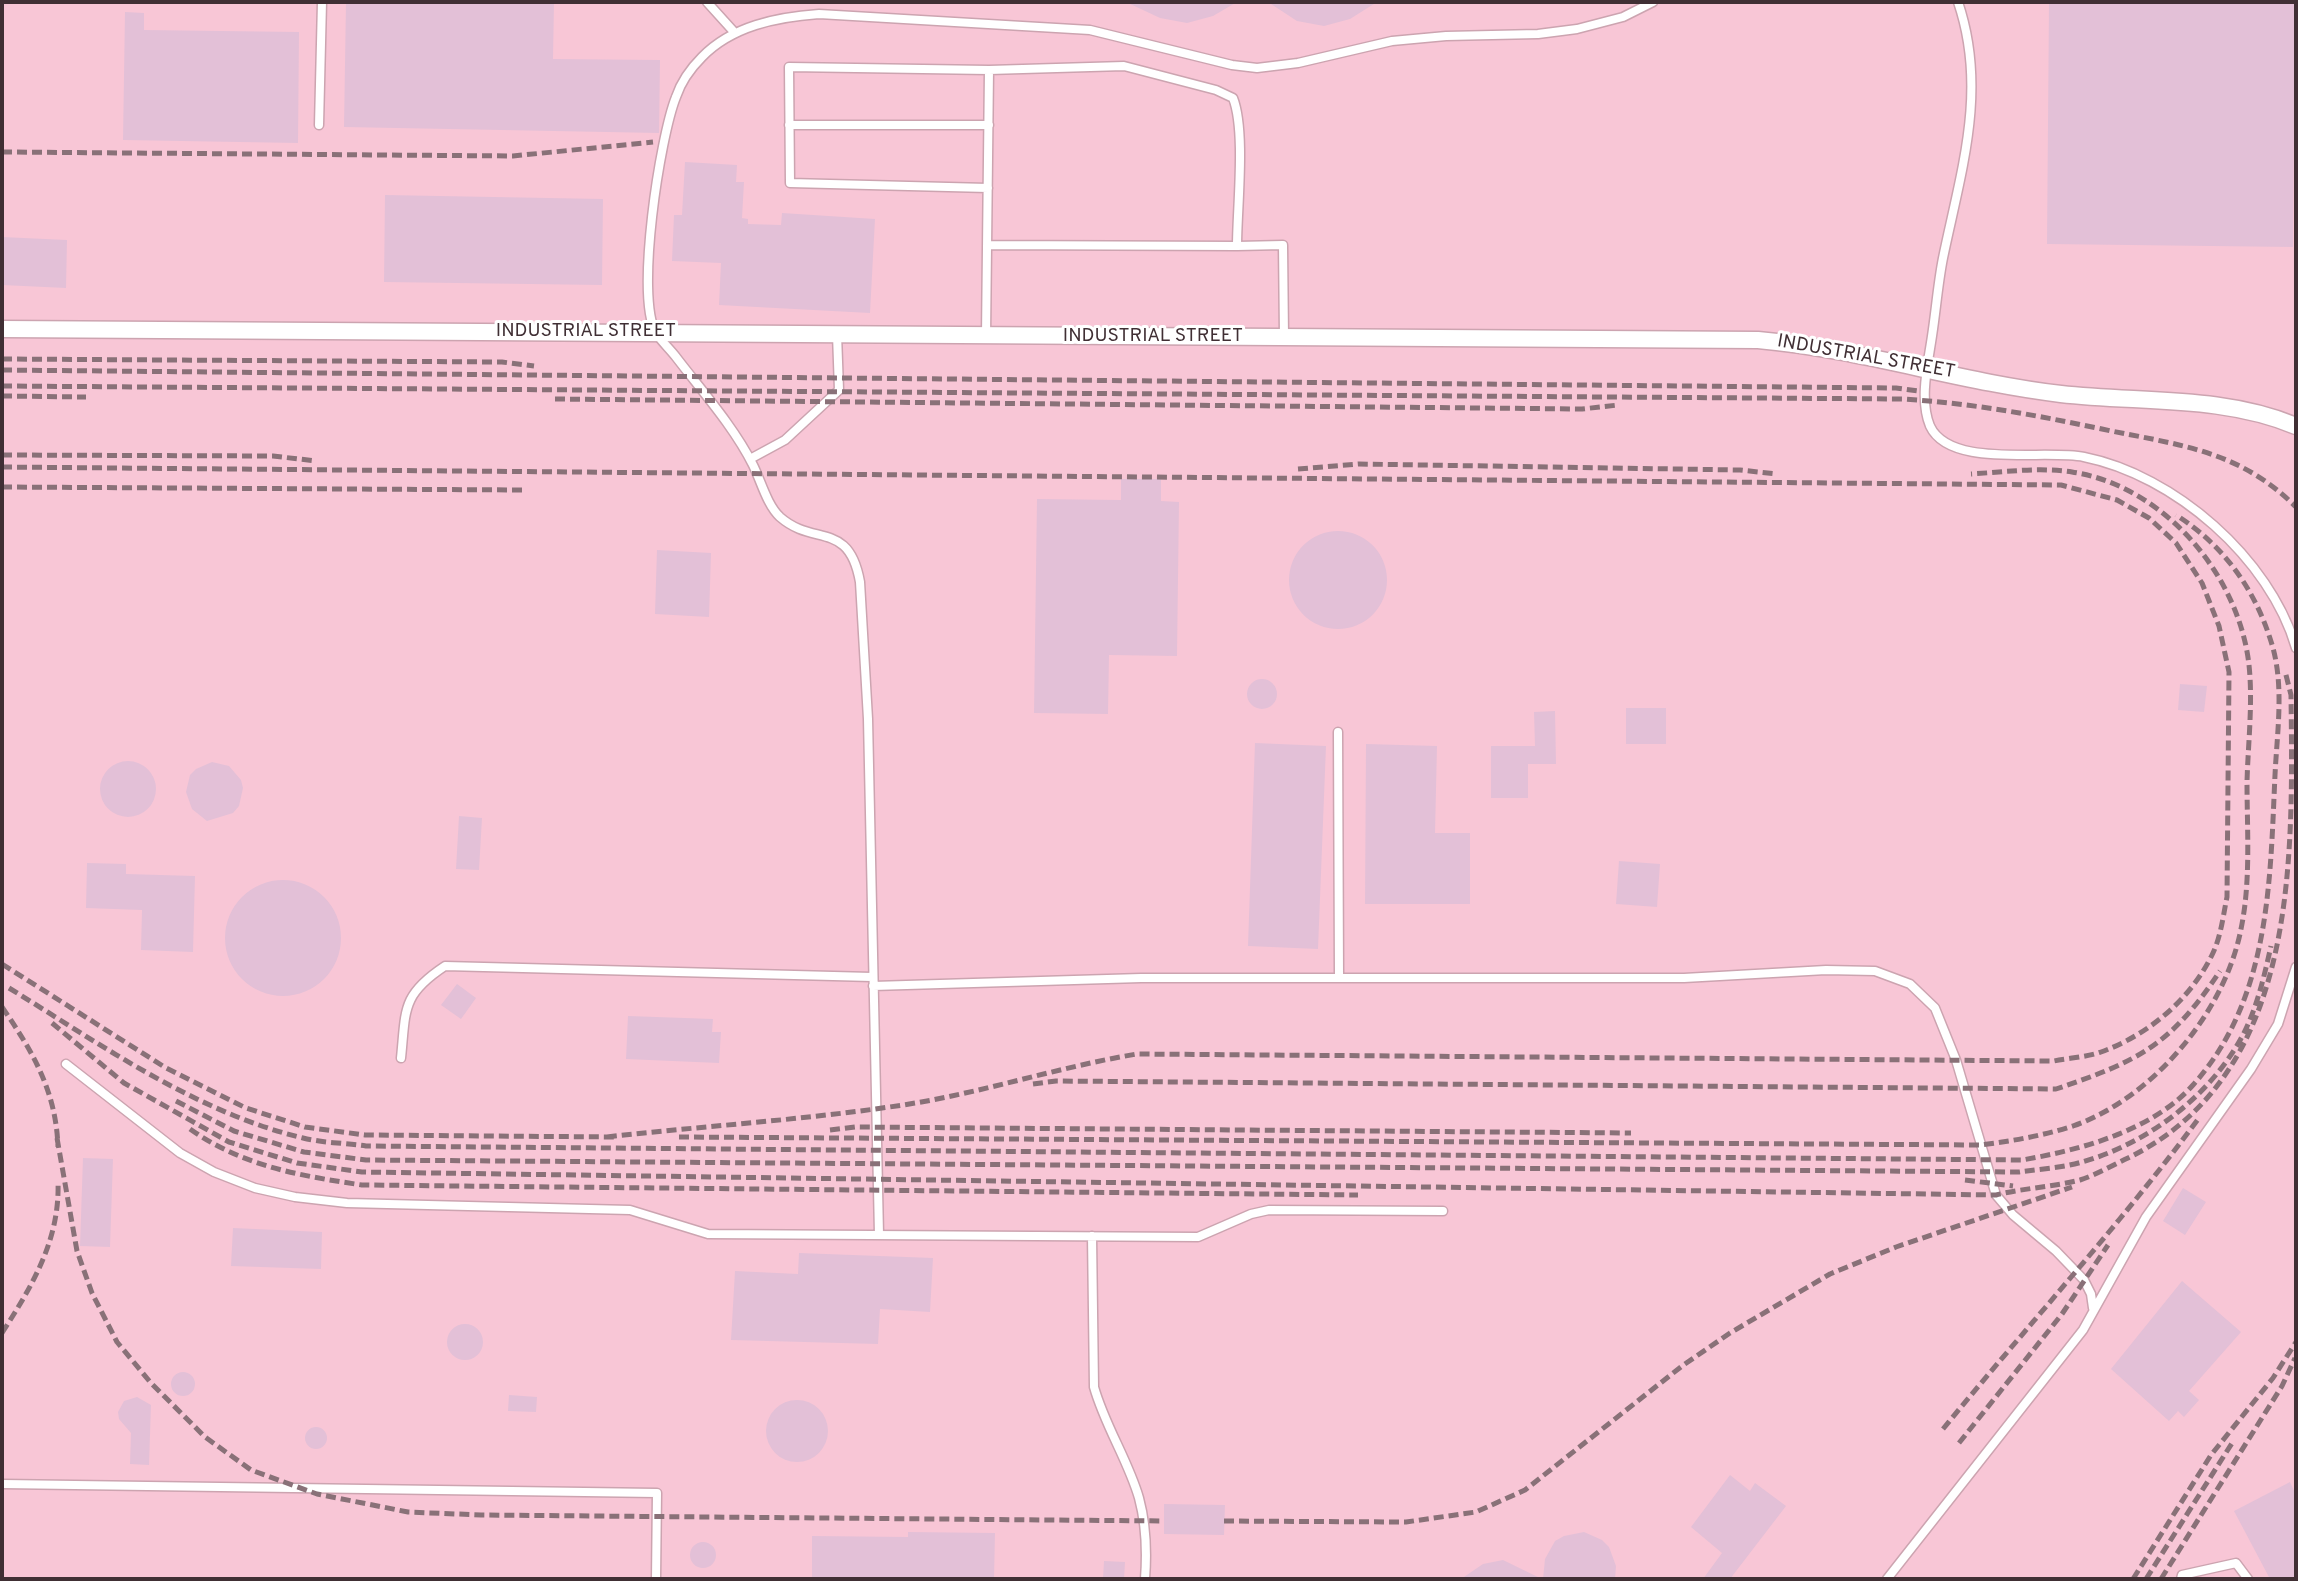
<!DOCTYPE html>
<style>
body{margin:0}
#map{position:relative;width:2298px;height:1581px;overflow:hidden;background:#fad8e2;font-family:Overpass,sans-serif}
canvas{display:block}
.frame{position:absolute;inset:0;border:4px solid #402f34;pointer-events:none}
</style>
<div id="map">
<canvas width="2298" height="1581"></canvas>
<div class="frame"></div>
</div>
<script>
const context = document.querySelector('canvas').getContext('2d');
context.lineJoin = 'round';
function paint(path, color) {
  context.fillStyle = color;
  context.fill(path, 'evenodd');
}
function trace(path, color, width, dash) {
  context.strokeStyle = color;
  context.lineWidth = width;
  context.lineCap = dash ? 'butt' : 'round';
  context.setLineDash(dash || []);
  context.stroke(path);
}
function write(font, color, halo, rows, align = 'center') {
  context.font = font + ' Overpass,sans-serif';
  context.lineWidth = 6;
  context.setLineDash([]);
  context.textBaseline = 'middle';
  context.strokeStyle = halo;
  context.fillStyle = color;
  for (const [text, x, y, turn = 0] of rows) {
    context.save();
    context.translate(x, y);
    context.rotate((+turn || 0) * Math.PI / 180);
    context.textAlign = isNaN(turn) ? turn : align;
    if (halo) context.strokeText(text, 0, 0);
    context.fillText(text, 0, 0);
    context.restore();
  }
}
paint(new Path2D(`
 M2 2H2296V1579H2Z`), '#f8c6d6');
paint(new Path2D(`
 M346 2H554L553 59 660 60 659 133 344 127Z
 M1126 2H1237L1213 16 1187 23 1160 18Z
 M1268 2H1377L1350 19 1324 26 1297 21Z
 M2049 2H2295L2293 247 2047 244Z
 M125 12 144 13V30L299 32 298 143 123 140Z
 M685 162 737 165 736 182H744L742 218 748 219V224L781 225 782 213 875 219 870 313 719 305 721 263 672 261 674 215H682Z
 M385 195 603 199 602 285 384 282Z
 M2 237 67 240 66 288 2 285Z
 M1121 479H1161V501L1179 502 1177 656 1109 655 1108 714 1034 713 1037 499 1121 500Z
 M1289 580a49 49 0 1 1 98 0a49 49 0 1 1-98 0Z
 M657 550 711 553 709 617 655 614Z
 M1247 694a15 15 0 1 1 30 0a15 15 0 1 1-30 0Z
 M2180 684 2207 686 2204 712 2178 710Z
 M1626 708H1666V744H1626Z
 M1555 711 1556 764H1528V798H1491V746H1535L1534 712Z
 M1255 743 1326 746 1318 949 1248 946Z
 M1366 744 1437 746 1435 833H1470V904H1365Z
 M100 789a28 28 0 1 1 56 0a28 28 0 1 1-56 0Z
 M212 762 229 766 241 780 243 788 239 806 233 813 207 821 192 809 186 792 190 775 196 769Z
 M459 816 482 818 479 870 456 869Z
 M1619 861 1660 864 1657 907 1616 904Z
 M87 863 126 864V874L195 876 193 952 141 950 142 910 86 908Z
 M225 938a58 58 0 1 1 116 0a58 58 0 1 1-116 0Z
 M457 984 476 998 461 1019 441 1005Z
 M628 1016 713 1019 712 1032H721L719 1063 626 1059Z
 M83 1158 113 1159 110 1247 80 1246Z
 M2183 1188 2206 1202 2185 1235 2163 1221Z
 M233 1228 322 1232 321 1269 231 1266Z
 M799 1253 933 1258 930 1312 880 1309 878 1344 731 1340 735 1271 798 1274Z
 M2182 1281 2241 1332 2189 1391 2199 1400 2184 1417 2178 1411 2169 1421 2111 1369Z
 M447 1342a18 18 0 1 1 36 0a18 18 0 1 1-36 0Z
 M171 1384a12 12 0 1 1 24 0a12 12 0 1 1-24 0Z
 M509 1395 537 1397 536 1412 508 1411Z
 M137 1397 151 1405 149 1465 130 1464 131 1433 119 1419 118 1412 124 1401Z
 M766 1431a31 31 0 1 1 62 0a31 31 0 1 1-62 0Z
 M305 1438a11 11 0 1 1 22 0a11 11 0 1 1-22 0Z
 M1730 1475 1750 1491 1755 1483 1786 1506 1730 1579H1703L1722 1553 1691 1527Z
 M2290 1482 2296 1495V1579H2270L2234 1511Z
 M1164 1504 1225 1505 1224 1535 1164 1534Z
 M908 1532 995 1533 994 1579H812V1536L908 1537Z
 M1584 1532 1602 1540 1609 1547 1616 1566 1615 1579H1543L1545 1559 1555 1541 1564 1536Z
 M690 1555a13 13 0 1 1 26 0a13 13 0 1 1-26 0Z
 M1503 1560 1542 1579H1461L1483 1564Z
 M1104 1561 1125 1562 1124 1579H1103Z`), '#e3c0d7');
const lane = new Path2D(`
 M707 2 735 33
 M1958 2C1988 90 1961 171 1943 258 1938 283 1936 310 1932 336 1928 364 1919 399 1930 426 1950 469 2044 449 2084 457 2174 475 2270 558 2296 648
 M319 125 322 2
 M789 125H989
 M988 188 790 183 789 67 989 70
 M1237 246 1283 245 1284 337
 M986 336 989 70 1124 66 1216 90 1233 98C1246 131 1237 208 1237 246L987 245
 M750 459 785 440 839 390 837 334
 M1338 732 1339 977
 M873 986 1141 978H1684L1826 970 1875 971 1910 984 1935 1008 1956 1060 1996 1195 2013 1215 2056 1251 2084 1280 2091 1294 2093 1308
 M401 1058C406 1010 401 995 445 966L872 977
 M66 1064 180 1153 214 1172 255 1188 295 1197 347 1203 630 1210 708 1234 1198 1237 1251 1214 1269 1210 1443 1211
 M879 1235 868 719 860 582C849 520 814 547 780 517 767 505 761 481 753 465 734 427 702 391 676 357 670 349 661 341 656 333 635 296 660 137 676 97 681 82 691 68 702 57 732 26 777 17 819 14L1090 30 1232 65 1257 68 1298 63 1392 41 1446 36 1538 34 1577 29 1623 17 1653 2
 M1092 1236 1094 1387C1105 1426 1128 1460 1139 1498 1146 1524 1147 1553 1145 1579
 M2 1484 657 1493 656 1579
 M1887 1579 2083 1330 2146 1217 2251 1069 2278 1024 2296 967
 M2181 1579 2182 1575 2236 1563 2248 1579`);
const street = new Path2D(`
 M2 329 1758 340C1861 349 1959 382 2061 394 2139 403 2222 395 2296 426`);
trace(lane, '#cca4b0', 11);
trace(street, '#cca4b0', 19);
trace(lane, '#fff', 8);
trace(street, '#fff', 16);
trace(new Path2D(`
 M2 152 513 156 653 142
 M2 359 502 362 534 366
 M2 370 1896 388 1919 391
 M2 386 1902 399C1971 403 2035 415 2102 429 2177 445 2238 449 2296 507
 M2 396 86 397
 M555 399 1582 409 1618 405
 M2 455 273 456 316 461
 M2 467 2061 485 2117 500 2149 518 2176 543 2202 583 2219 626 2229 672 2227 897C2223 916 2221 937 2212 955 2190 1000 2148 1035 2101 1052 2087 1057 2069 1058 2054 1061L1137 1054C1058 1067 982 1093 903 1105 804 1120 704 1126 606 1137
 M1298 469 1359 464 1740 470 1777 474
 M2 487 524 490
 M2 964 166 1068 246 1108 305 1127 365 1135 616 1137
 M9 988C102 1045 195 1112 303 1138 323 1143 346 1143 366 1146L2022 1160C2080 1150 2152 1131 2193 1085 2270 999 2270 883 2275 775 2277 733 2284 689 2273 648 2257 592 2225 546 2176 515
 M2 1007C33 1052 56 1091 58 1147
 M52 1023 124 1083 229 1142 297 1163 362 1172 1996 1195C2024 1188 2053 1187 2080 1180 2096 1175 2113 1165 2128 1158 2298 1075 2293 864 2291 695L2285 671
 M1033 1084 1056 1081 2056 1089C2139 1061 2171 1045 2220 971
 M176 1101 234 1131 304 1152 366 1160 2019 1172C2039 1169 2062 1168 2082 1162 2146 1144 2206 1099 2239 1042 2256 1013 2264 977 2271 946
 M190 1129C242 1166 301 1176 362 1185L1358 1195
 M830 1130 855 1127 1631 1133
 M679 1137 1980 1145C2012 1141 2042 1136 2073 1126 2153 1098 2225 1012 2241 929 2251 881 2247 830 2247 782 2248 744 2253 703 2249 665 2239 575 2164 486 2072 472 2038 467 2005 472 1971 474
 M57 1138 77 1251 92 1293 117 1342 151 1383 205 1437 251 1470 317 1494 408 1512 481 1515 1164 1521
 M1965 1180 2013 1186
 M2 1333C32 1286 60 1240 58 1182
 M1943 1429C2028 1325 2119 1226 2199 1118
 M1959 1443 2062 1314 2108 1245
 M1224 1521 1406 1522 1476 1512 1525 1490 1682 1366 1730 1333 1830 1274 1896 1247 2072 1187
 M2133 1579 2211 1455 2273 1378 2296 1342
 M2146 1579 2234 1440
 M2161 1579 2282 1386 2295 1358`), '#897178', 5, [10, 5]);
write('19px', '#402f34', '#fff', [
 ["INDUSTRIAL STREET",586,332],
 ["INDUSTRIAL STREET",1153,337],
 ["INDUSTRIAL STREET",1866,358,10]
]);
</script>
